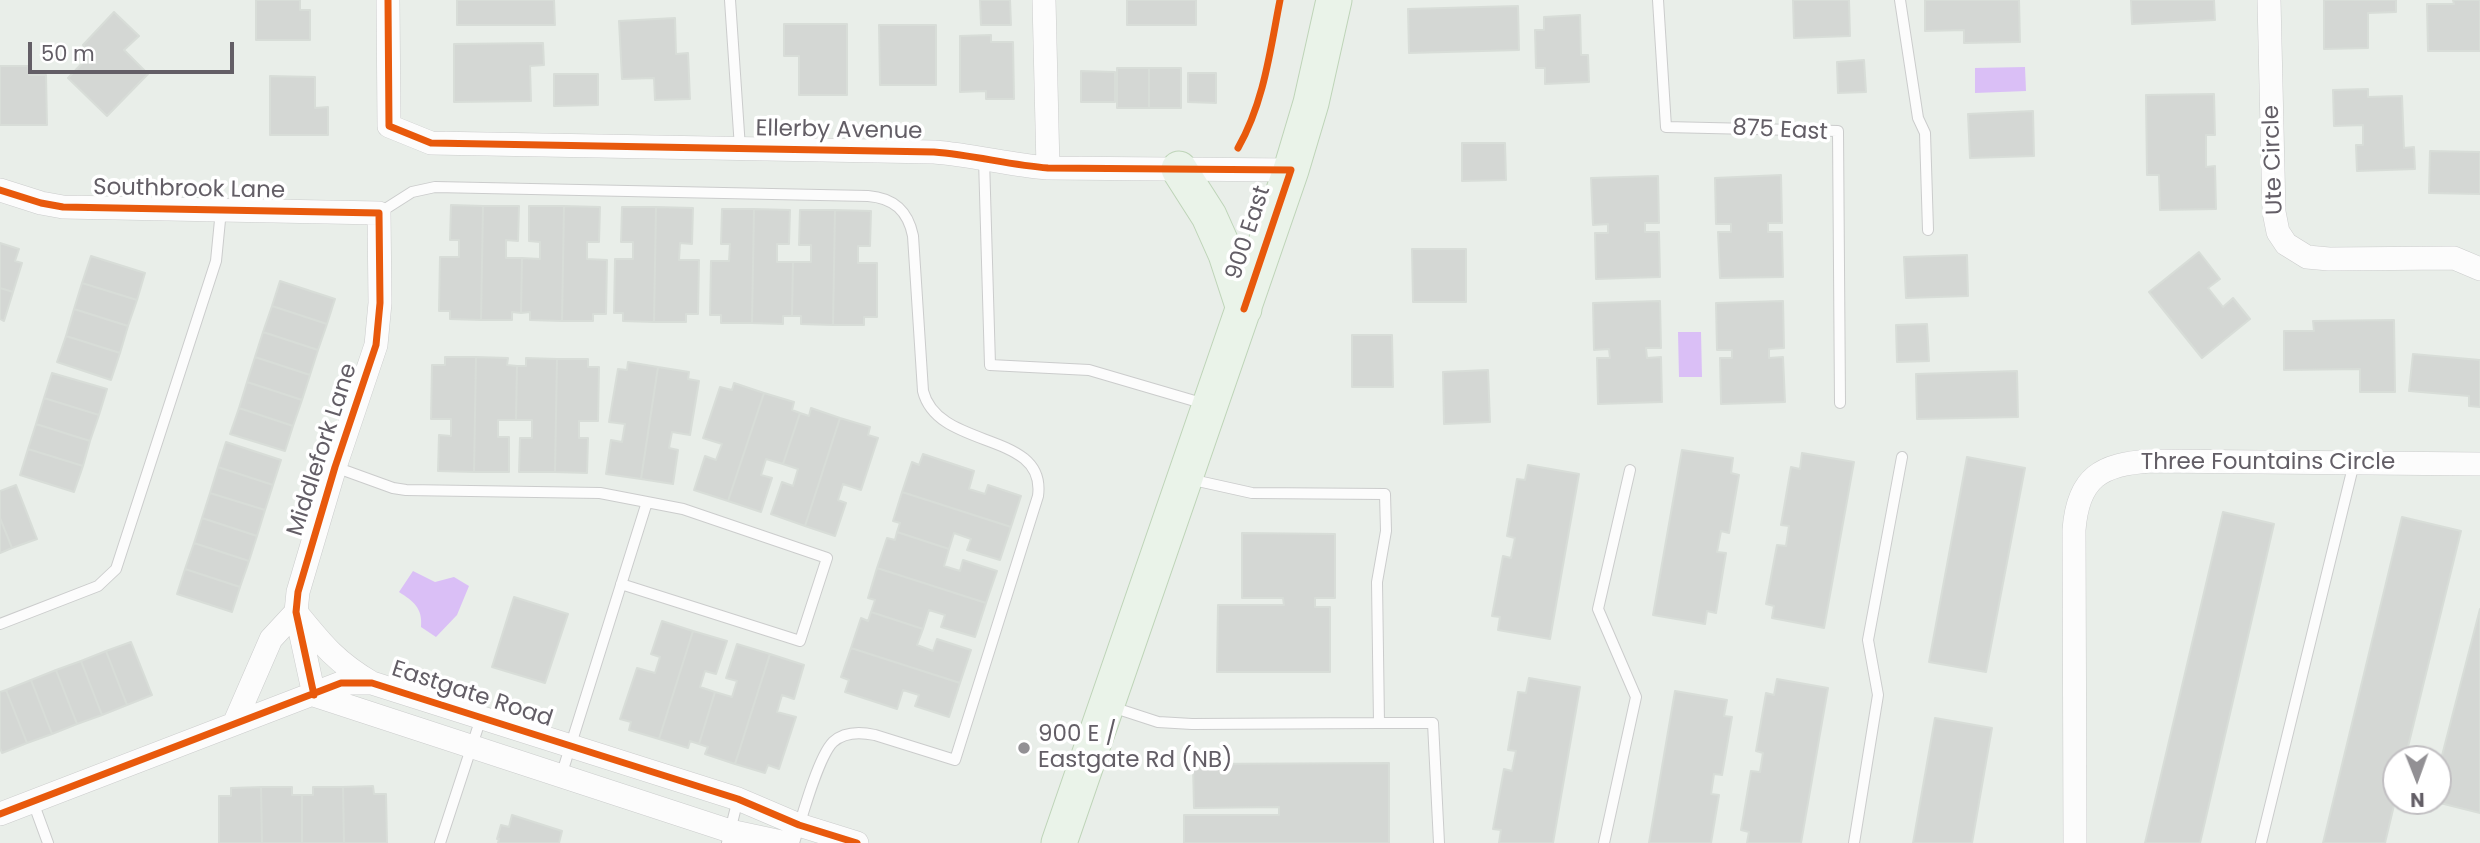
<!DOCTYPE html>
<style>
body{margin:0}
#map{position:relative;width:2480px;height:843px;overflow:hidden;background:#e9eee9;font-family:Poppins,sans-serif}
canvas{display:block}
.north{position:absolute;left:2382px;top:745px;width:70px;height:70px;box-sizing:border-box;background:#fff;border:2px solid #c1bfc2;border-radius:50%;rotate:179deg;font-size:19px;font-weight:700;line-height:28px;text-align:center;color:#635e66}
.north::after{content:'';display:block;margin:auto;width:24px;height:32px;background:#929094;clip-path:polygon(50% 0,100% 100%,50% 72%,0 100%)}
.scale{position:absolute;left:28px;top:42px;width:206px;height:32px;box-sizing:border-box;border:4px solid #635e66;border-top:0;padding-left:9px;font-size:21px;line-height:24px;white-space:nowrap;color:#635e66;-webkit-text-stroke:5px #fff;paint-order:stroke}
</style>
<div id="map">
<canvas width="2480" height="843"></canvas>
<div class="north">N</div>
<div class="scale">50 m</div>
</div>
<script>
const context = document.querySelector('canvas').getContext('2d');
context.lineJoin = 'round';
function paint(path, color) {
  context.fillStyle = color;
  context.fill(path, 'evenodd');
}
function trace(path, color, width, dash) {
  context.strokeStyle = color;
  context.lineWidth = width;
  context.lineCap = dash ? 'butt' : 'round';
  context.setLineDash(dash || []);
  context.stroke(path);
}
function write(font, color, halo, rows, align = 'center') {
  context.font = font + ' Poppins,sans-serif';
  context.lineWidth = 7;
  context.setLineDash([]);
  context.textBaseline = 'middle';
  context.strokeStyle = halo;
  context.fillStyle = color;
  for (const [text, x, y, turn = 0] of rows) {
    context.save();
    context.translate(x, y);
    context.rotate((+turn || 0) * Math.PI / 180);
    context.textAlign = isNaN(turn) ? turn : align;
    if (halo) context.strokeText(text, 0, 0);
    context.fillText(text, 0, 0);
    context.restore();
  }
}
paint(new Path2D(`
 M2025 67 2026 91 1975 93V68Z
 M1678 332H1701L1702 377H1679Z
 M413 571 435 582 454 577 469 586 457 615 436 637 421 627C423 608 413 601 399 592Z`), '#dabff6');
const building = new Path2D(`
 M256 0H300V10H310V40H256Z
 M457 0H554L555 25H457Z
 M980 0H1010L1011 25H981Z
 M1127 0H1196V25H1127Z
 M1793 0H1849L1850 36 1794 38Z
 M1925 0H2019L2020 42 1964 43V30L1925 31Z
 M2131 0H2214L2215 20 2132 24Z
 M2324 0H2396V12L2368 13V48L2324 49Z
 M2453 0H2480V51H2428L2427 4H2454Z
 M1518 6 1519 50 1409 53 1408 9Z
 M114 12 139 36 124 50 148 74 107 116 68 78 91 54 83 45Z
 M1580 15 1581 55H1588L1589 82 1545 84V68H1536L1535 30H1544V17Z
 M675 18 676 54 688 53 690 99 655 100 654 78 622 79 619 21Z
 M784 24H847V95H799V56H784Z
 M879 25H936V85H880Z
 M991 35V42H1013L1014 99H986V91L960 92V36Z
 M543 43 544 65 530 66 531 101 454 102V44Z
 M1864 60 1866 92 1838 93 1837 62Z
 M0 66H28L29 75H46L47 125H0Z
 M1117 68H1149V108H1117Z
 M1149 68H1181V108H1149Z
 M1081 71 1115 72V102H1081Z
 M1188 73H1216V103L1188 102Z
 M554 74H598V105L554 106Z
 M270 76 315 77V108L328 107V135H270Z
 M2368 89V97L2402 96 2404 148 2414 147 2415 169 2357 171 2356 145H2363V125L2334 126 2333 90Z
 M2214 94 2215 135H2206V167L2215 166 2216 209 2160 210 2159 175H2147L2146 95Z
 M2033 111 2034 156 1970 158 1968 114Z
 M1462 143H1505L1506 180 1462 181Z
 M2430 151 2480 152V194L2429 193Z
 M1781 175 1782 223H1768V232H1782L1783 277 1720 278 1718 232H1731V224H1716L1715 178Z
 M1658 176 1659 223H1645V232H1659L1660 277 1596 279 1595 233H1608V224L1593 225 1591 178Z
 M451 205 483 206 481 320 450 319V311H439L440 257H459V240H450Z
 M483 206H519L518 241 506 240V258H522L521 313 512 312V320H481Z
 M529 206H564L562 321 530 320V312L521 313 522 258 540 259V242L529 241Z
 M564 206 600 207 599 242H587V259L607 260 606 314H593V321H562Z
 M622 207H656L654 322 623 321V313H614L615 259H633V242H621Z
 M656 207 693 208 692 244 680 243 679 260H699L698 314H686V322H654Z
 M722 209H754L752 323H721V315H710L711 261H729L730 244H721Z
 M754 209 790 210 789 244H777V262H793L792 316H783V324L752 323Z
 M800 210H835L833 325 801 324V316H792L793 262H811V245H799Z
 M835 210 871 211 870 246H858V263H877V317H864V325H833Z
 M0 243 19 249 15 261 22 263 13 292 0 288Z
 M1412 249H1466V302H1413Z
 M2199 252 2220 279 2208 288 2223 307 2233 298 2250 319 2202 358 2149 292Z
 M1967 255 1968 296 1906 298 1904 257Z
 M91 256 145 273 137 300 82 283Z
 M280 281 335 299 327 324 272 306Z
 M82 283 137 300 128 326 74 309Z
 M0 288 13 292 4 321 0 319Z
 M1660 301 1661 348H1646L1647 358 1661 357 1662 402 1598 404 1597 358H1610L1609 349 1594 350 1593 303Z
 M1783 301 1784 348 1769 349V358L1783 357 1785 402 1721 404 1720 358H1732V350H1717L1716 303Z
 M272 306 327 324 318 350 263 332Z
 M74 309 128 326 120 353 66 336Z
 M2394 320 2395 392H2360V369L2284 370V331H2314L2313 321Z
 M1927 324 1929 361 1897 362 1896 325Z
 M263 332 318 350 310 375 255 357Z
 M1352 335H1392L1393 387H1352Z
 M66 336 120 353 111 380 57 362Z
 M2413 354 2480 360V407L2469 406V396L2409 391Z
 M255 357 310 375 302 400 247 382Z
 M445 357H476L474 472 438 471 439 435 451 436V419H431L432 365H445Z
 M476 357 508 358 507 365 517 366 516 420H498V437H509V472H474Z
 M526 358 557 359 555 472H519L520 438H532V420H516L517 366H526Z
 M557 359H588V367H599L598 421H579V438H588L587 473 555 472Z
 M628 362 658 367 641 479 606 474 611 440 622 442 625 424 609 422 618 369 627 370Z
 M658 367 689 372 688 379 699 381 690 435 672 432 669 448 678 450 673 484 641 479Z
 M1488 370 1490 422 1444 424 1443 372Z
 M2017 371 2018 417 1917 419 1916 374Z
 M52 373 107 389 99 415 44 398Z
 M247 382 302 400 293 426 239 408Z
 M734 383 764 393 728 501 694 490 705 456 716 460 722 444 703 438 720 387 732 390Z
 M764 393 794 402 792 410 800 413 783 464 766 459 761 475 772 478 761 512 728 501Z
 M44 398 99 415 90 441 36 424Z
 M239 408 293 426 285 451 230 434Z
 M811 408 840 418 805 526 771 514 782 482 793 486 798 469 783 464 800 413 809 416Z
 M840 418 870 427 868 435 878 438 861 490 843 484 838 500 846 503 835 536 805 526Z
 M36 424 90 441 83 466 28 449Z
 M226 442 281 460 273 485 218 467Z
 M28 449 83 466 74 492 20 475Z
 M1682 450 1733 458 1731 473 1739 475 1729 533 1721 531 1717 552 1726 553 1716 613 1707 611 1705 624 1653 615Z
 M1802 453 1854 462 1824 628 1772 618 1774 606 1766 604 1777 545 1786 546 1789 526 1781 525 1791 467 1800 469Z
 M923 454 974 471 969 489 985 494 988 485 1021 496 1011 527 902 492 912 462 919 465Z
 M1967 457 2025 468 1986 672 1929 662Z
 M1528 465 1579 474 1550 639 1498 630 1500 617 1492 616 1503 556 1511 558 1515 538 1507 536 1517 479 1525 480Z
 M218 467 273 485 265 510 210 493Z
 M16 485 37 539 12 548 0 518V491Z
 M902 492 1011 527 1000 560 967 550 971 539 954 533 949 549 897 532 900 523 893 521Z
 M210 493 265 510 257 536 202 518Z
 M2223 512 2274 524 2200 843H2145Z
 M2402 517 2461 531 2405 759H2396V797L2385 843H2323Z
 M0 518 12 548 0 553Z
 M202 518 257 536 249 561 194 543Z
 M897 532 949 549 944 566 960 571 963 560 997 571 986 603 877 568 887 538 895 540Z
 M1242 533 1335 534V598H1315V607H1330V672H1217L1218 605H1284L1283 598H1242Z
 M194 543 249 561 240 587 185 569Z
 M877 568 986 603 975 637 941 627 945 615 929 610 923 629 871 612 875 600 868 598Z
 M185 569 240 587 232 612 177 594Z
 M514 597 568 614 545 683 492 667Z
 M2480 609V813L2432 801H2438V771Z
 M871 612 923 629 917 645 933 651 937 639 971 650 960 683 851 648 861 618 868 621Z
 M662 621 693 631 659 739 629 730 631 722 620 719 637 668 655 673 660 657 651 654Z
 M693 631 727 641 716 674 705 671 700 687 715 692 699 744 690 741 688 748 659 739Z
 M131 642 152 695 127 705 106 651Z
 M737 644 770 654 735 764 705 754 708 747 699 744 715 692 732 697 737 681 726 678Z
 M851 648 960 683 949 717 915 706 919 695 903 690 897 709 845 692 849 680 841 677Z
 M106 651 127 705 102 715 81 661Z
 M770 654 804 665 794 699 782 695 777 712 796 717 779 769 768 765 765 773 735 764Z
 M81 661 102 715 77 724 56 670Z
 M56 670 77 724 52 734 31 680Z
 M1529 678 1580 687 1553 843H1499L1501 830 1493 829 1504 769 1512 771 1516 751 1508 750 1518 692 1526 693Z
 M1777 679 1828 688 1801 843H1747L1749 832 1741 830 1751 771 1760 772 1763 753 1756 751 1766 693 1774 695Z
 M31 680 52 734 27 743 6 690Z
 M6 690 27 743 2 753 0 748V692Z
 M1675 691 1727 700 1724 716 1732 717 1722 775 1714 774 1711 794 1719 795 1711 843H1649Z
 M1935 718 1992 728 1972 843H1913Z
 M1389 763V843H1184V815H1279V807L1194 808 1193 764Z
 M373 786 374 794H386L387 843H344L343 787Z
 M261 787 262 843H219V796H231V788Z
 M261 787H292V795H302V843H262Z
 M313 787H343L344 843H302V795H313Z
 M512 815 562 831 559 843H498L499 839H497L501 825 509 827Z`);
paint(building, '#d4d7d4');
trace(building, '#d8ddd8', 2);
const lane = new Path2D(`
 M730 0 740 148
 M1658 0 1666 127 1838 131 1840 403
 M1900 0 1918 118 1925 133 1928 230
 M984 159 990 365 1089 370 1205 404
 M379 213 412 192 435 187 868 196C894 198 908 211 913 236L923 391C938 451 1047 430 1038 496L955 760 875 735C861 732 844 732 833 742 818 757 801 820 794 843
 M335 467 393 488 406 490 600 493 683 509 827 558 800 641 621 584
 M0 624 98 586 116 569 216 261 221 210
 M1112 707 1158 722 1192 724 1379 723 1377 582 1386 531 1385 494 1252 493 1189 479
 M1379 723H1433L1439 843
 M561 776 647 502
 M33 802 48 843
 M440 843 481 718
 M727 843 738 799
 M1604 843 1636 697 1598 609 1630 470
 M1854 843 1878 695 1868 640 1902 457
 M2261 843 2354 463`);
const street = new Path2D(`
 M388 0 389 126 431 143 934 152C973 155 1010 165 1048 168L1291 170
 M1044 0 1048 168
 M2269 0 2274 212 2278 232 2286 244 2307 257 2329 259 2454 258 2480 269
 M0 190 41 203 63 207 379 213 380 303 376 345 335 467 298 592 296 612 314 695
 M314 695 730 831 786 843
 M234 724 271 639 296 612C322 644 336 662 372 683
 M0 814 341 683H372L738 799 799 825 857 843
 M2075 843 2074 530C2078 477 2101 464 2151 461L2480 464`);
const primary = new Path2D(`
 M1179 169 1209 216 1226 254 1244 309
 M1059 843 1291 170 1311 103 1334 0`);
trace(lane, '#cbcccc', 12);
trace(street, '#cbcccc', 24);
trace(primary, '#bed4b8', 37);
trace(lane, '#fcfcfc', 10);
trace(street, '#fcfcfc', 23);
trace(primary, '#eaf3e9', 35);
trace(new Path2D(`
 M388 0 389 126 431 143 934 152C973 155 1010 165 1048 168L1291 170 1244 309
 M1238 148C1264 102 1270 51 1280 0
 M0 190 41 203 63 207 379 213 380 303 376 345 335 467 298 592 296 612 314 695
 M0 814 341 683H372L738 799 799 825 857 843`), '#e8590c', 7);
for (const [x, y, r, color] of [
 [1024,748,7,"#929094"]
]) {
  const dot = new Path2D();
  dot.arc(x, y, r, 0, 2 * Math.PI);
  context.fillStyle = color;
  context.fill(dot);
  trace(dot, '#fff', 2.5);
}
write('23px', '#635e66', '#fff', [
 ["Ellerby Avenue",839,131,1],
 ["875 East",1780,131,3],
 ["Ute Circle",2274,160,-92],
 ["Southbrook Lane",189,190,1],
 ["900 East",1249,233,-72],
 ["Middlefork Lane",323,450,-72],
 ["Three Fountains Circle",2268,463],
 ["Eastgate Road",472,695,18]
]);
write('23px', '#635e66', '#fff', [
 ["900 E /",1038,735],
 ["Eastgate Rd (NB)",1038,761]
], 'left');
</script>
